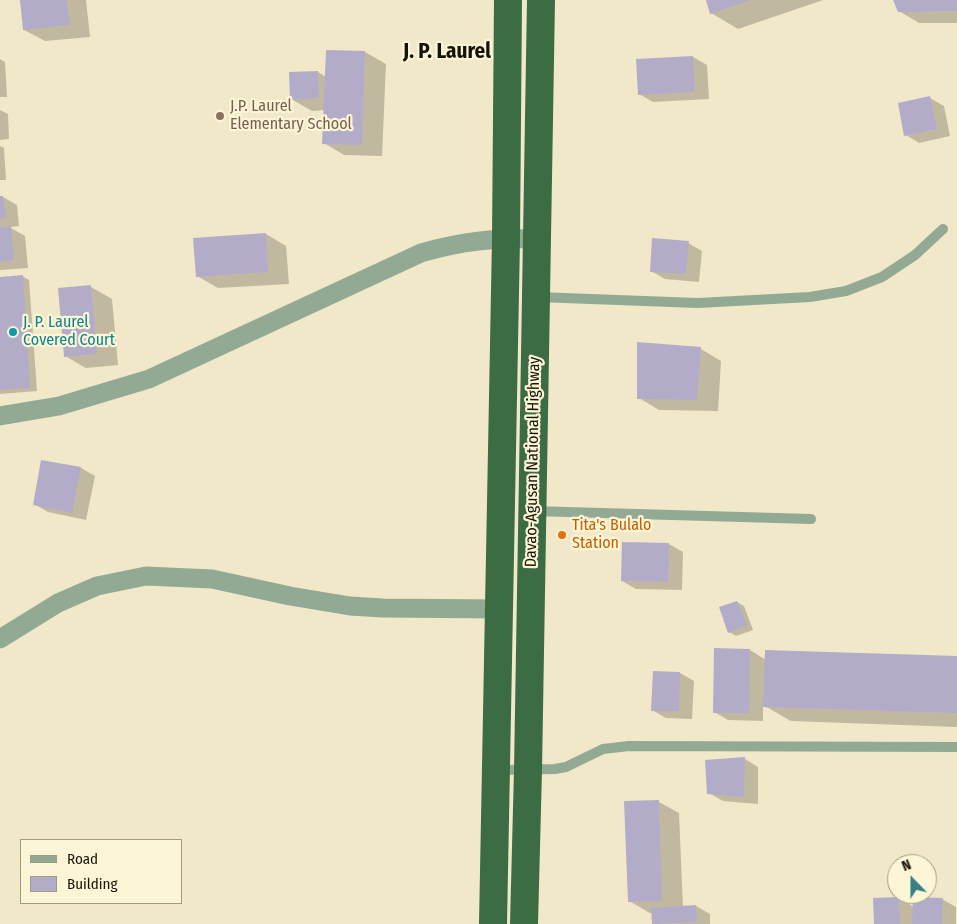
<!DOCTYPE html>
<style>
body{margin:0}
#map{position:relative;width:957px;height:924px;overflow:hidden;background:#f0e8c9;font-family:"Fira Sans Condensed",sans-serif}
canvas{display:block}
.legend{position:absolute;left:20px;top:839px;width:162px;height:65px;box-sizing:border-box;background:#fdf6d6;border:1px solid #a09b83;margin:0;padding:6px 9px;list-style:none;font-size:15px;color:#151207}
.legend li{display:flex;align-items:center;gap:10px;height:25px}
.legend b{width:25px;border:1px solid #a09b83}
.north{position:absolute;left:887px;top:854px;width:50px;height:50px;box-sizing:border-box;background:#fdf6d6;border:1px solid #a09b83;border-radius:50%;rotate:338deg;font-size:14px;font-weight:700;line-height:20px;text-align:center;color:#151207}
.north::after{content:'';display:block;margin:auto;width:18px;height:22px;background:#367f84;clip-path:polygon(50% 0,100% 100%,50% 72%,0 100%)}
</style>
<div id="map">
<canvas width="957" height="924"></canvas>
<ul class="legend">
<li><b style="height:6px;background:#92aa94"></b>Road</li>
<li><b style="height:14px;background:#b2acc9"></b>Building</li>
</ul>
<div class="north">N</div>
</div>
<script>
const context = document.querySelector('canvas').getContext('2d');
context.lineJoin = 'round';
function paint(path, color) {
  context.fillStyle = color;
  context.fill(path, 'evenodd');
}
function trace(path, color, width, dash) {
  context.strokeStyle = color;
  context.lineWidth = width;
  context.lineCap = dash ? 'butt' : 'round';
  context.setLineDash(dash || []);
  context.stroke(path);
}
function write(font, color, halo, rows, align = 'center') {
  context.font = font + ' "Fira Sans Condensed",sans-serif';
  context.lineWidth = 4.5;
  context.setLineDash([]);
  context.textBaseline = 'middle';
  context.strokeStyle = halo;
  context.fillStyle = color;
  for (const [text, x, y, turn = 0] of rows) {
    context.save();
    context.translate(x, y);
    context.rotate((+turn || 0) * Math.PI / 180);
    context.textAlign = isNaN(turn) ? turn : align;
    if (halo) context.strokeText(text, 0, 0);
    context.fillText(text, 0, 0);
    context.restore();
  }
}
paint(new Path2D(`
 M21 0H86L90 37 45 41 24 30Z
 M707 0H823L738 29 711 13Z
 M894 0H957V23H919L899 11Z
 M365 52 386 64 382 156 344 155 324 143 325 110 312 111 291 99 318 72 326 77Z
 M693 57 707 65 709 99 653 102 639 94Z
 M0 59 5 62 7 97H0Z
 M930 98 944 106 950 136 919 143 906 135Z
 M0 110 8 114 9 139 0 140Z
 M0 146 4 148 6 180H0Z
 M3 197 17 205 19 226 9 227 25 236 28 268 0 270V198Z
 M266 234 286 246 289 284 218 288 197 276Z
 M688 243 702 251 699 282 665 279 651 271Z
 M22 276 29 280 37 391 0 394V278Z
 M91 287 112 299 118 365 86 368 65 356Z
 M701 349 721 361 718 411 659 410 639 398Z
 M42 461 81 468 95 476 86 520 48 512 34 504Z
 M624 543 669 544 683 552 682 590 636 589 622 581Z
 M737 602 744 606 753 630 736 636 729 632Z
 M750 650 766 660 957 657V727L791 721 763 705V721L728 720 714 712Z
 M680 673 694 681 692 719 666 718 652 710Z
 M745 759 758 767V804L723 801 709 793Z
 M659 802 679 813 683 907 696 906 710 914V924H655L653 913H650L629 901Z
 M899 898 914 907 942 899 956 907V924H875Z`), '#0003');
paint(new Path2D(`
 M20 0H67L70 25 23 30Z
 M706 0H751L710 14Z
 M893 0H957V11L898 12Z
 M326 50 365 51 362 145 322 144Z
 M693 56 695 92 638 95 636 59Z
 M318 71 319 98 290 100 289 72Z
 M930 96 937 129 904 136 898 103Z
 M0 196H3L6 218 0 219Z
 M11 226 14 260 0 262V228Z
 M266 233 268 272 196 277 193 238Z
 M652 238 689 241 686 274 650 272Z
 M23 275 30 388 0 390V277Z
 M91 285 97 354 64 357 58 288Z
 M637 342 701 347 697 400 637 399Z
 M41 460 81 467 72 513 33 505Z
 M622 542 669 543 668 582 621 581Z
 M737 601 747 626 728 633 719 607Z
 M714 648 750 649 749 713H713Z
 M765 650 957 656V713L763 707Z
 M653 671 680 672 679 711H651Z
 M745 757 744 797 707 794 705 760Z
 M659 800 662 901 628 902 624 801Z
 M899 897 900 924H874L873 898Z
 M913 897 943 898 942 924H912Z
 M696 905 697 922 652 924 651 908Z`), '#b2acc9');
trace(new Path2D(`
 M537 297 698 303 810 297 846 291 882 277 915 255 943 229
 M532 511 811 519
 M498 770 555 769 566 767 603 749 629 746 957 747`), '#92aa94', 10);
trace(new Path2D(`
 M0 416 59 406 149 379 421 253C462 241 494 238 537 239
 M0 639 58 603 97 586 146 576 212 579 290 596 350 606 383 608 499 609`), '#92aa94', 19);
trace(new Path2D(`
 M493 924 506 239 508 0
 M524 924 528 770 541 0`), '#3b6c43', 28);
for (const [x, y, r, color] of [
 [220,116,5,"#8d6e63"],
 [13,332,5,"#0f9aa8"],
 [562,535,5,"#e8710a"]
]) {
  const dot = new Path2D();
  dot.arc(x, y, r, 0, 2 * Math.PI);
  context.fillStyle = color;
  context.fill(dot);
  trace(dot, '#fdf6d6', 2);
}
write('16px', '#785e54', '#fdf6d6', [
 ["J.P. Laurel",230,107],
 ["Elementary School",230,125]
], 'left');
write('16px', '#0d838f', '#fdf6d6', [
 ["J. P. Laurel",23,323],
 ["Covered Court",23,341]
], 'left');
write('16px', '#151207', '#fdf6d6', [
 ["Davao-Agusan National Highway",533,462,-89]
]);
write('16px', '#c56008', '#fdf6d6', [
 ["Tita's Bulalo",572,526],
 ["Station",572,544]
], 'left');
write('bold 21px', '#151207', '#fdf6d6', [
 ["J. P. Laurel",447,52]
]);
</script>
